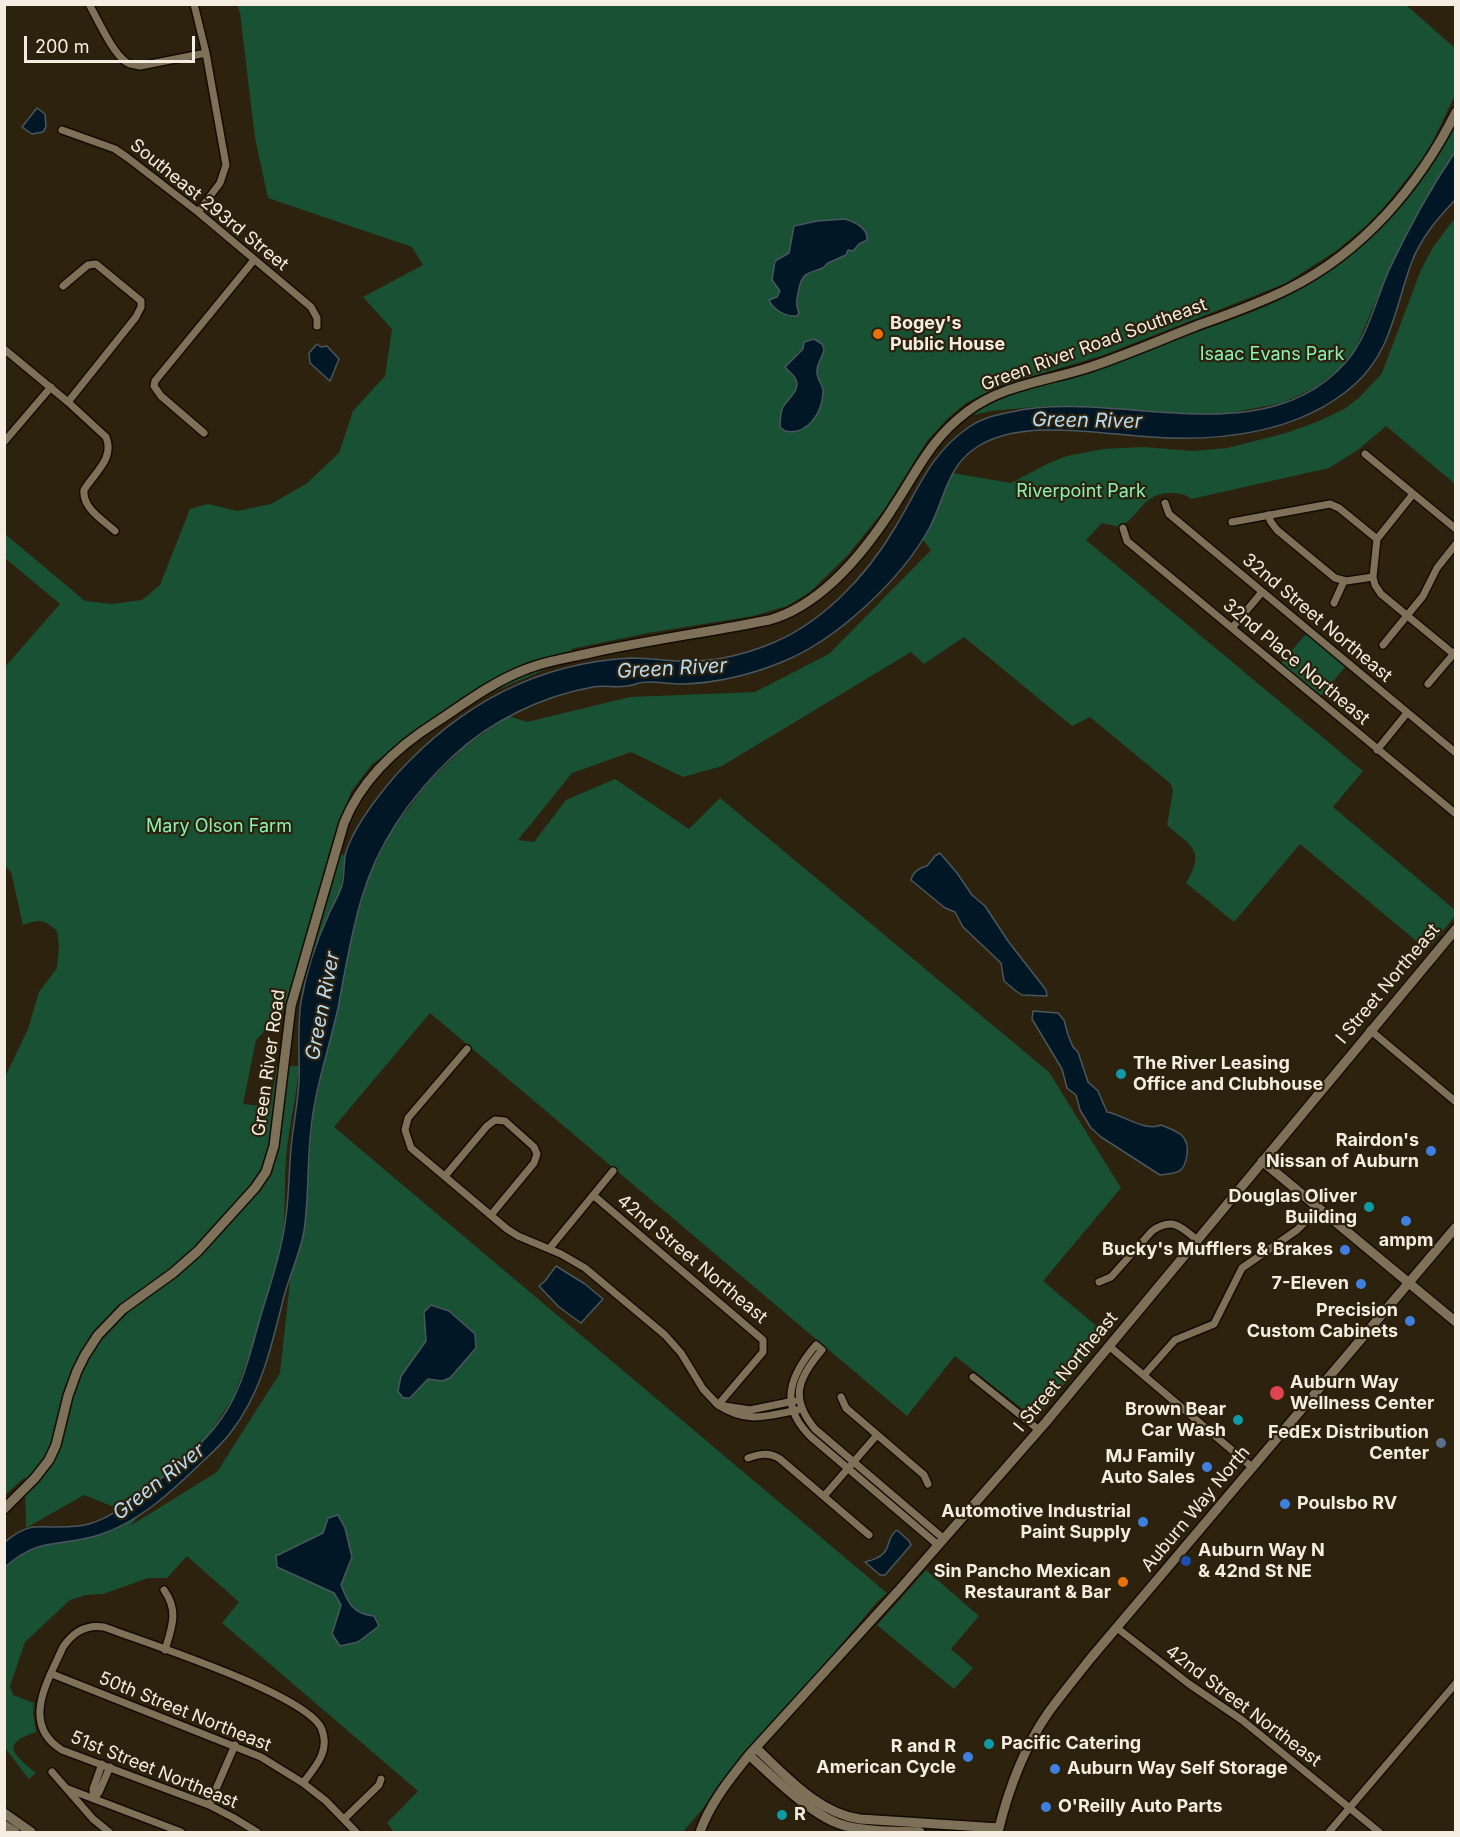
<!DOCTYPE html>
<style>
body{margin:0}
#map{position:relative;width:1460px;height:1837px;overflow:hidden;background:#2d220d;font-family:Inter,sans-serif}
canvas{display:block}
.frame{position:absolute;inset:0;border:6px solid #f5ede1;pointer-events:none}
.scale{position:absolute;left:24px;top:36px;width:171px;height:27px;box-sizing:border-box;border:3px solid #f5ede1;border-top:0;padding-left:8px;font-size:18px;line-height:21px;white-space:nowrap;color:#f5ede1;-webkit-text-stroke:4px #2d220d;paint-order:stroke}
</style>
<div id="map">
<canvas width="1460" height="1837"></canvas>
<div class="frame"></div>
<div class="scale">200 m</div>
</div>
<script>
const context = document.querySelector('canvas').getContext('2d');
context.lineJoin = 'round';
function paint(path, color) {
  context.fillStyle = color;
  context.fill(path, 'evenodd');
}
function trace(path, color, width, dash) {
  context.strokeStyle = color;
  context.lineWidth = width;
  context.lineCap = dash ? 'butt' : 'round';
  context.setLineDash(dash || []);
  context.stroke(path);
}
function write(font, color, halo, rows, align = 'center') {
  context.font = font + ' Inter,sans-serif';
  context.lineWidth = 4.5;
  context.setLineDash([]);
  context.textBaseline = 'middle';
  context.strokeStyle = halo;
  context.fillStyle = color;
  for (const [text, x, y, turn = 0] of rows) {
    context.save();
    context.translate(x, y);
    context.rotate((+turn || 0) * Math.PI / 180);
    context.textAlign = isNaN(turn) ? turn : align;
    if (halo) context.strokeText(text, 0, 0);
    context.fillText(text, 0, 0);
    context.restore();
  }
}
paint(new Path2D(`
 M1405 4 1455 48V95L1434 139 1421 161 1385 206 1365 227 1336 251 1286 283 1259 294 1101 356 1002 385 966 403 947 419 927 441 884 510 847 556 810 592 787 606 753 616 648 633 571 649 577 656 464 704 372 764 351 792 330 849 345 856 340 891 324 924 303 991 256 1040 243 1104 270 1107 277 1066H299C297 1094 290 1121 287 1149 283 1181 287 1214 281 1246L253 1344 233 1398 208 1435 159 1480 119 1509 84 1495 26 1528 25 1477 4 1496V1079L28 1029 39 992 57 968 59 946 57 931C43 919 40 919 23 925L11 872 5 866V667L60 604 5 558V534L85 601 112 604 142 600 160 585 190 509 208 504 237 511 271 504 306 484 339 453 353 411 385 376 392 329 363 297 423 265 412 247 268 198 255 138 240 13 237 5Z
 M1455 121V152L1417 215 1389 270 1354 352 1339 369 1314 388 1282 403 1219 415 1175 414 1079 406H1047L991 411 969 416C1011 389 1043 387 1088 373 1122 363 1154 348 1186 336 1219 324 1253 313 1284 298 1359 260 1420 197 1455 121Z
 M1455 218V484L1386 426 1358 450 1329 468 1191 499C1185 494 1181 494 1174 493 1143 491 1142 514 1120 527L1102 523 1086 540 1363 771 1333 807 1455 910V916L1427 950 1300 844 1234 922 1186 883C1206 850 1192 847 1167 825L1173 791 1171 784 1090 717 1072 726 964 637 924 664 911 652 722 766 683 777 631 752 572 773 518 840 534 842 566 800 615 779 689 829 720 798 1049 1072 1121 1188 1043 1281 1106 1334 1035 1419 955 1356 907 1416 430 1013 334 1127 887 1593 877 1602 683 1832H394L387 1823 418 1791 222 1623 239 1602 187 1556 167 1578H148L103 1594 86 1595 70 1600 25 1642 10 1686 13 1695 34 1703 33 1713 36 1732C0 1744 13 1754 36 1773L29 1779 5 1748V1567L32 1548 49 1543 89 1538 113 1530 139 1516 130 1526 217 1472 280 1373 291 1273 298 1257 304 1229 313 1113 355 922 370 874 391 832 426 785 464 747 509 716 527 722 630 697 755 692 829 654 931 550 923 540 933 521 952 473 1011 483 1049 463 1067 456 1103 449 1143 447 1194 451 1227 448 1286 433 1317 422 1344 409 1360 397 1382 373 1421 270 1433 247Z
 M1306 634 1345 667 1321 696 1281 663Z
 M926 1570 979 1616 951 1649 973 1668 954 1689 877 1625Z`), '#195134');
const water = new Path2D(`
 M37 108 45 114 46 127 43 132 32 134 22 127Z
 M1455 152V200C1437 219 1420 239 1411 264 1395 308 1391 353 1354 385 1300 433 1219 442 1151 437 1098 434 1019 417 974 449 947 468 944 500 930 527 902 579 837 640 782 662 750 675 717 683 683 684 671 684 660 682 649 682 635 682 641 684 627 686 615 688 605 685 593 687 542 696 491 721 453 756 412 795 378 843 362 897 351 933 345 971 338 1008 329 1049 315 1088 311 1129 307 1163 309 1197 304 1231 300 1254 290 1274 284 1296 272 1344 262 1392 231 1432 222 1444 211 1454 200 1464 170 1493 139 1522 99 1535 58 1548 42 1535 5 1567V1542C13 1535 22 1529 33 1527 51 1526 71 1529 89 1524 110 1518 129 1503 147 1489 176 1468 208 1441 227 1410 244 1382 252 1346 261 1315 271 1282 282 1250 286 1216 289 1194 289 1171 291 1148 293 1126 298 1103 299 1081 300 1055 297 1029 301 1002 306 973 316 942 328 916 332 906 339 896 342 885 345 874 343 863 346 852 354 827 378 796 395 776 458 706 536 663 631 658 646 658 661 660 676 661 707 663 736 657 765 646 820 626 867 576 896 526 919 488 930 454 969 427 982 418 995 415 1011 412 1116 388 1262 457 1346 362 1368 337 1376 299 1389 270 1408 229 1430 189 1455 152Z
 M845 219C855 222 868 228 867 240L859 244 853 251 848 250 846 255 828 263 823 268C809 273 802 272 799 289 797 299 795 303 799 313L797 316C786 317 773 310 769 300L777 297 780 291 772 280 775 261 789 253 794 226 817 221Z
 M814 339 822 344 824 349C823 357 817 363 817 371 816 379 824 385 823 393 822 413 807 436 785 431L780 427C780 420 780 413 783 407 787 399 802 390 795 378 793 374 788 371 785 367L803 349 804 342Z
 M317 344 321 347 327 346 339 359 330 381 310 363 309 353Z
 M940 853 957 873 972 895 985 906 1008 941 1046 990 1047 996 1022 995 1016 991 1004 981 1001 963 963 927 955 912 945 908 911 880C913 872 920 867 927 866L935 856Z
 M1033 1011 1058 1013 1064 1020 1068 1035 1073 1047 1078 1052 1088 1082 1098 1091 1107 1112C1124 1115 1144 1132 1161 1125 1177 1131 1190 1135 1187 1155 1184 1174 1177 1173 1160 1175L1101 1137 1091 1128 1080 1110 1076 1095 1067 1088 1062 1069 1032 1019Z
 M556 1266 585 1284 603 1299 581 1323 559 1307 539 1286 545 1281Z
 M431 1305 449 1311 475 1334 476 1348 450 1378 442 1381 428 1379 410 1398H403L398 1391 401 1376 426 1341 424 1312Z
 M338 1515 345 1528 352 1557 341 1585C348 1603 353 1614 374 1616L379 1626 358 1642 340 1646 332 1634 341 1605 334 1593 277 1567 276 1556 323 1533 328 1518Z
 M897 1530 909 1541 911 1545 885 1575H880L865 1562C897 1554 882 1541 897 1530Z`);
paint(water, '#021725');
trace(water, '#4b575d', 1.5);
const street = new Path2D(`
 M89 4C98 20 112 52 126 62 130 65 135 65 140 66L206 53
 M194 4 206 53 226 165 220 183 198 212
 M62 130 115 149 128 158 198 212 311 307 317 318V326
 M63 286 88 265 96 264 141 301V307L136 317 68 402
 M4 349 68 402 106 437C115 459 94 473 84 490 82 508 103 520 115 531
 M204 433 161 396 154 386 155 381 254 260
 M4 442 51 387
 M1365 454 1456 529
 M1165 503 1169 514 1456 753
 M1268 515 1271 522 1277 530 1335 578 1346 581 1373 577 1375 585 1381 594 1456 656
 M1232 522 1330 504 1339 508 1377 539
 M1123 528 1127 541 1456 814
 M1373 577 1377 539 1413 494
 M1334 603 1344 581
 M1232 628 1262 592
 M1383 645 1423 596 1437 568 1456 544
 M1428 684 1456 651
 M1377 750 1407 713
 M1370 1030 1456 1102
 M467 1049 408 1118 405 1130 411 1148 507 1229 518 1236 561 1254 585 1268 665 1335 681 1353 703 1389 718 1405 763 1352V1340L593 1195
 M445 1176 487 1126 495 1120 505 1121 534 1147 537 1154 534 1163 491 1215
 M549 1249 613 1171
 M1099 1282 1111 1277 1152 1231C1172 1217 1181 1226 1197 1240
 M1109 1346 1253 1468
 M1144 1375 1175 1340 1214 1324 1242 1268 1297 1230 1319 1208
 M973 1377 1039 1430
 M841 1397 846 1408 924 1475 928 1484
 M794 1401 750 1410 718 1405C748 1424 766 1416 798 1410
 M748 1458C759 1454 769 1452 780 1459L869 1535
 M824 1496 877 1435
 M938 1545 811 1437C778 1405 790 1375 816 1345L822 1350C798 1378 789 1398 815 1429L944 1539
 M164 1590C179 1611 172 1627 165 1650
 M1117 1628 1189 1684 1242 1720 1379 1832
 M52 1674 261 1757 303 1783 326 1801 356 1832
 M102 1764 93 1789 94 1799 99 1792 110 1767
 M52 1772 93 1819 109 1832
 M68 1789 181 1832
 M209 1805 235 1745
 M344 1819 379 1785 381 1779
 M257 1832 234 1818 209 1805 62 1750C20 1724 48 1681 63 1647 73 1632 86 1624 104 1627 143 1642 310 1695 322 1730 330 1751 316 1766 303 1783
 M1329 1832 1456 1683`);
const secondary = new Path2D(`
 M1262 1161 1456 1322
 M4 1509 35 1478 49 1460 56 1445 68 1396 77 1371 85 1355 98 1335 123 1309 173 1273 198 1251 255 1188 266 1172 274 1146 291 1006 344 823C362 778 398 746 438 721 465 703 493 682 524 670 545 661 568 658 590 653 649 640 709 632 769 620 823 605 867 549 896 503 920 466 931 439 968 411 1004 384 1048 381 1090 367 1126 355 1160 340 1196 326 1226 315 1258 304 1288 289 1363 252 1419 186 1456 112
 M756 1748C786 1776 818 1813 860 1819L999 1828
 M749 1755C773 1777 815 1819 846 1826 869 1832 896 1831 920 1832
 M4 1813 31 1832
 M4 1825 15 1832
 M700 1832C710 1803 730 1779 749 1755L899 1590 1046 1422 1456 929
 M998 1832C1008 1791 1023 1749 1048 1713 1061 1695 1076 1677 1090 1659L1456 1227`);
trace(street, '#150b00', 10);
trace(secondary, '#150b00', 12);
trace(street, '#7e715a', 7);
trace(secondary, '#7e715a', 9);
for (const [x, y, r, color] of [
 [878,334,6,"#e8710a"],
 [1121,1074,6,"#0f9aa8"],
 [1431,1151,6,"#3f7fe0"],
 [1369,1207,6,"#0f9aa8"],
 [1406,1221,6,"#3f7fe0"],
 [1345,1250,6,"#3f7fe0"],
 [1361,1284,6,"#3f7fe0"],
 [1410,1321,6,"#3f7fe0"],
 [1277,1393,8,"#e0444e"],
 [1238,1420,6,"#0f9aa8"],
 [1441,1443,6,"#5c6f8a"],
 [1207,1467,6,"#3f7fe0"],
 [1285,1504,6,"#3f7fe0"],
 [1143,1522,6,"#3f7fe0"],
 [1186,1561,6,"#1a4fb4"],
 [1123,1582,6,"#e8710a"],
 [989,1744,6,"#0f9aa8"],
 [968,1757,6,"#3f7fe0"],
 [1055,1769,6,"#3f7fe0"],
 [1046,1807,6,"#3f7fe0"],
 [782,1815,6,"#0f9aa8"]
]) {
  const dot = new Path2D();
  dot.arc(x, y, r, 0, 2 * Math.PI);
  context.fillStyle = color;
  context.fill(dot);
  trace(dot, '#2d220d', 2);
}
write('18px', '#f5ede1', '#2d220d', [
 ["Southeast 293rd Street",209,205,39],
 ["Green River Road Southeast",1094,345,-20],
 ["32nd Street Northeast",1317,618,40],
 ["32nd Place Northeast",1296,662,40],
 ["I Street Northeast",1388,984,-50],
 ["Green River Road",269,1063,-82],
 ["42nd Street Northeast",692,1259,40],
 ["I Street Northeast",1066,1372,-50],
 ["Auburn Way North",1196,1509,-50],
 ["42nd Street Northeast",1243,1706,37],
 ["50th Street Northeast",185,1712,22],
 ["51st Street Northeast",154,1770,22]
]);
write('bold 18px', '#f5ede1', '#2d220d', [
 ["Bogey's",890,324,"left"],
 ["Public House",890,345,"left"],
 ["The River Leasing",1133,1064,"left"],
 ["Office and Clubhouse",1133,1085,"left"],
 ["Rairdon's",1419,1141],
 ["Nissan of Auburn",1419,1162],
 ["Douglas Oliver",1357,1197],
 ["Building",1357,1218],
 ["ampm",1406,1241,"center"],
 ["Bucky's Mufflers & Brakes",1333,1250],
 ["7-Eleven",1349,1284],
 ["Precision",1398,1311],
 ["Custom Cabinets",1398,1332],
 ["Auburn Way",1290,1383,"left"],
 ["Wellness Center",1290,1404,"left"],
 ["Brown Bear",1226,1410],
 ["Car Wash",1226,1431],
 ["FedEx Distribution",1429,1433],
 ["Center",1429,1454],
 ["MJ Family",1195,1457],
 ["Auto Sales",1195,1478],
 ["Poulsbo RV",1297,1504,"left"],
 ["Automotive Industrial",1131,1512],
 ["Paint Supply",1131,1533],
 ["Auburn Way N",1198,1551,"left"],
 ["& 42nd St NE",1198,1572,"left"],
 ["Sin Pancho Mexican",1111,1572],
 ["Restaurant & Bar",1111,1593],
 ["Pacific Catering",1001,1744,"left"],
 ["R and R",956,1747],
 ["American Cycle",956,1768],
 ["Auburn Way Self Storage",1067,1769,"left"],
 ["O'Reilly Auto Parts",1058,1807,"left"],
 ["R",794,1815,"left"]
], 'right');
write('18px', '#89f3b5', '#2d220d', [
 ["Isaac Evans Park",1272,355],
 ["Riverpoint Park",1081,492],
 ["Mary Olson Farm",219,827]
]);
write('italic 20px', '#b9ddf7', '#2d220d', [
 ["Green River",1087,421,1],
 ["Green River",672,669,-3],
 ["Green River",323,1006,-79],
 ["Green River",159,1482,-38]
]);
</script>
